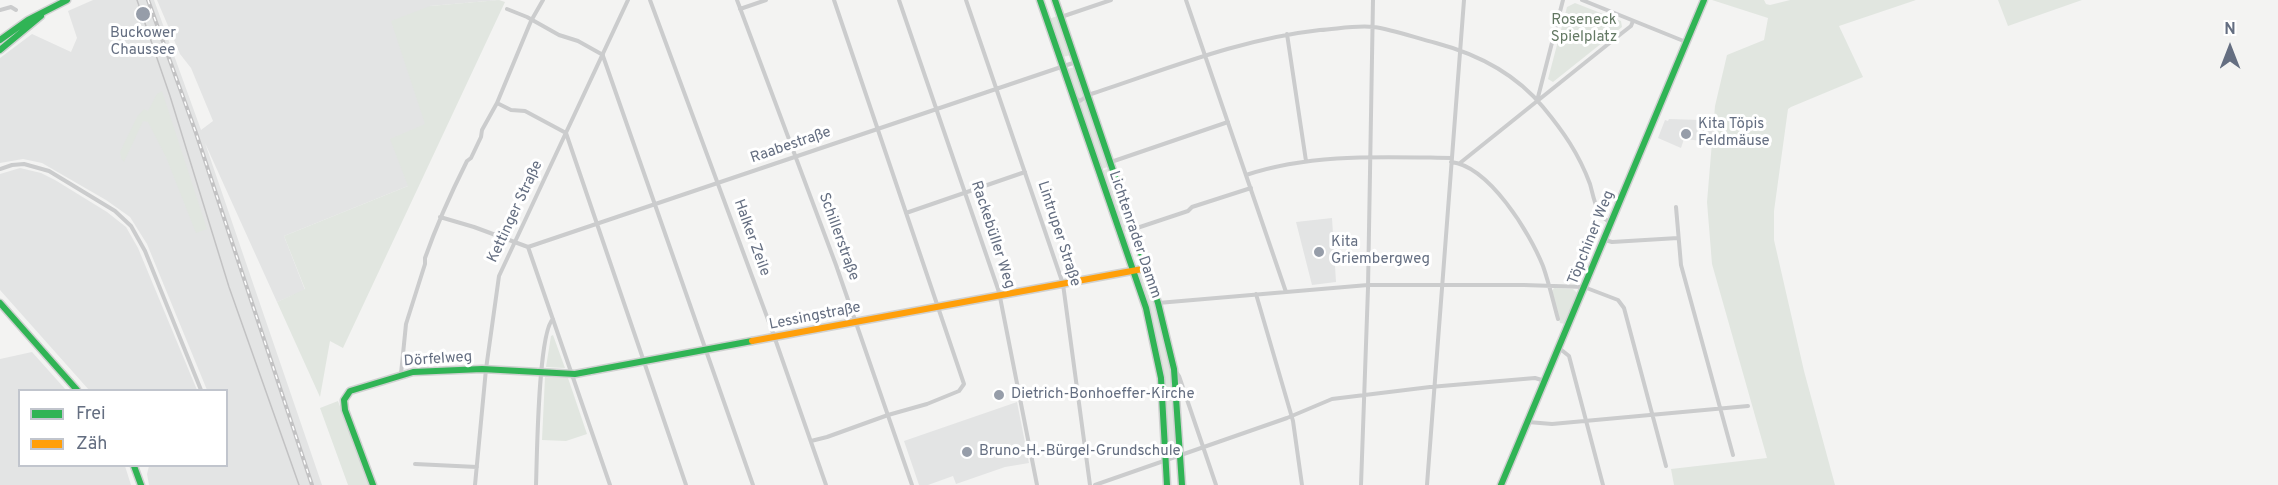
<!DOCTYPE html>
<meta charset="utf-8">
<style>
body{margin:0}
#map{position:relative;width:2278px;height:485px;overflow:hidden;background:#f3f3f2;font-family:Overpass,sans-serif}
canvas{display:block}
.legend{position:absolute;left:18px;top:389px;width:210px;height:78px;box-sizing:border-box;background:#fff;border:2px solid #c1c5cd;margin:0;padding:8px 10px;list-style:none;font-size:18px;color:#646e81}
.legend li{display:flex;align-items:center;gap:12px;height:30px}
.legend b{width:30px;border:2px solid #c1c5cd}
.north{position:absolute;left:2200px;top:18px;width:60px;height:60px;-webkit-text-stroke:4px #fff;paint-order:stroke;rotate:0deg;font-size:16px;font-weight:700;line-height:24px;text-align:center;color:#646e81}
.north::after{content:'';display:block;margin:auto;width:21px;height:27px;background:#646e81;clip-path:polygon(50% 0,100% 100%,50% 72%,0 100%)}
</style>
<div id="map">
<canvas width="2278" height="485"></canvas>
<ul class="legend">
<li><b style="height:8px;background:#30b455"></b>Frei</li>
<li><b style="height:8px;background:#ff9f0a"></b>Zäh</li>
</ul>
<div class="north">N</div>
</div>
<script>
const context = document.querySelector('canvas').getContext('2d');
context.lineJoin = 'round';
function paint(path, color) {
  context.fillStyle = color;
  context.fill(path, 'evenodd');
}
function trace(path, color, width, dash) {
  context.strokeStyle = color;
  context.lineWidth = width;
  context.lineCap = dash ? 'butt' : 'round';
  context.setLineDash(dash || []);
  context.stroke(path);
}
function write(font, color, halo, rows, align = 'center') {
  context.font = font + ' Overpass,sans-serif';
  context.lineWidth = 6;
  context.setLineDash([]);
  context.textBaseline = 'middle';
  context.strokeStyle = halo;
  context.fillStyle = color;
  for (const [text, x, y, turn = 0] of rows) {
    context.save();
    context.translate(x, y);
    context.rotate((+turn || 0) * Math.PI / 180);
    context.textAlign = isNaN(turn) ? turn : align;
    if (halo) context.strokeText(text, 0, 0);
    context.fillText(text, 0, 0);
    context.restore();
  }
}
paint(new Path2D(`
 M93 0H154L201 130 213 121 191 68 180 54 157 0H500L430 6 425 124 408 186 284 236 305 290 277 302 205 143 322 485H149L147 474 149 466H226V390H207L147 244 130 217 106 200 42 163 23 159 0 163V58L32 34 71 52 77 38 68 11Z
 M1669 119 1701 120 1702 128H1713L1712 142 1684 139 1681 148 1658 138 1665 120 1668 121Z
 M20 168 41 173 55 180 107 212 126 227 138 248 197 390H89L0 290V174Z
 M1332 218 1336 282 1312 285 1296 222Z
 M32 352 66 390H20V466H125L131 485H0V359Z
 M1017 402 1029 463 1005 467 956 484 953 476 928 485H919L904 441Z`), '#e3e4e4');
paint(new Path2D(`
 M499 0 505 2 343 348 330 341 320 397 277 302 305 289 284 236 408 186 390 139 425 124 391 21 430 6Z
 M1712 0H1764L1766 4 1770 5 1790 0H1916L1839 26 1863 77 1791 107 1788 109 1774 211V240L1804 371 1835 485H1674L1671 469 1767 458 1712 264 1707 202 1715 106 1727 55 1764 40 1768 18Z
 M1998 0H2082L2008 26Z
 M1575 3 1621 21 1622 27 1553 82 1548 79 1567 7Z
 M1057 16 1071 55 1063 57 1049 19Z
 M1075 67 1110 166 1102 169 1067 69Z
 M162 91 207 229 196 233 166 157 148 122 143 121 124 162 121 158 120 152 137 117 144 109 148 111 157 94Z
 M1110 168 1132 230 1123 232 1102 171Z
 M1145 272C1166 328 1176 387 1177 447L1169 449 1166 403 1160 359 1138 274Z
 M1554 288 1573 289 1577 293 1565 324 1560 323 1552 291Z
 M553 335 565 368 546 367 551 336Z
 M545 377 568 378 587 434 566 441 542 440Z
 M338 401 369 484V485H348L320 408Z`), '#e1e6e0');
const fast = new Path2D(`
 M1040 0 1146 308 1161 378 1167 485
 M1055 0 1158 303 1174 369 1182 485
 M0 40 28 20 67 0
 M0 50 41 16
 M0 303 77 390
 M134 466 141 485
 M373 485 345 410 344 400 350 391 413 372 482 369 575 374 752 341
 M1501 485 1704 0`);
const slow = new Path2D(`
 M752 341 1148 268`);
trace(fast, '#d0d1d1', 9);
trace(slow, '#d0d1d1', 9);
trace(new Path2D(`
 M650 0 773 333 826 485
 M737 0 836 265 912 485
 M899 0 999 292 1037 485
 M966 0 1063 284 1090 485
 M1186 0 1286 292
 M1582 0 1686 42
 M507 9 527 17 559 35 578 41 603 55
 M740 9 766 0
 M0 10 11 7 16 10
 M1061 17 1111 0
 M1287 34 1306 161
 M603 56 753 485
 M1075 98 1080 101 1088 95C1165 70 1239 39 1320 30 1337 29 1356 25 1374 27 1394 30 1416 38 1436 43 1477 54 1515 73 1543 107 1563 131 1579 154 1590 184 1594 198 1596 216 1610 222
 M1537 101 1563 0
 M497 103 511 110 525 111 566 133 686 485
 M1111 162 1228 122
 M1451 162C1489 166 1530 233 1543 266 1549 283 1553 301 1558 319
 M1460 163 1622 33 1631 26 1633 21
 M0 169 12 165 24 164 49 171 115 211 131 226 145 251 201 390
 M1246 175C1312 153 1382 157 1452 158
 M1676 207 1681 265 1733 455
 M906 213 1025 172
 M440 217 474 227 528 247 1076 62
 M1134 229 1188 211 1192 207 1251 188
 M1605 240 1612 242 1678 238
 M528 247 610 485
 M1256 294 1293 421 1302 485
 M1158 303 1368 285H1524L1584 287 1618 300 1624 308 1666 466
 M1559 348 1569 356 1603 485
 M1175 370 1179 376 1216 485
 M401 374 406 324 425 264V258C437 224 451 193 467 161L471 158 481 137 482 130 497 103 531 21 543 0
 M1528 422 1552 424 1748 406
 M811 441 827 437 888 415 927 404 959 391 964 384 834 0
 M415 464 477 467
 M475 485 486 369 499 276 628 0
 M536 485C537 459 538 332 553 319
 M1095 485 1287 418 1332 399 1430 387 1535 378 1545 381
 M1361 485 1368 288 1373 0
 M1427 485 1464 0`), '#cbcccd', 4);
trace(fast, '#30b455', 6);
trace(slow, '#ff9f0a', 6);
trace(new Path2D(`
 M137 0 170 96 229 287 299 485`), '#c2c2c3', 1.5);
const rail = new Path2D(`
 M148 0 196 133 312 485`);
trace(rail, '#c2c2c3', 4);
trace(rail, '#fff', 1.5, [4.5]);
for (const [x, y, r, color] of [
 [143,14,8,"#969da9"],
 [1686,134,6,"#969da9"],
 [1319,252,6,"#969da9"],
 [999,395,6,"#969da9"],
 [967,452,6,"#969da9"]
]) {
  const dot = new Path2D();
  dot.arc(x, y, r, 0, 2 * Math.PI);
  context.fillStyle = color;
  context.fill(dot);
  trace(dot, '#fff', 2);
}
write('15px', '#637863', '#fff', [
 ["Roseneck",1584,21],
 ["Spielplatz",1584,38]
]);
write('15px', '#646e81', '#fff', [
 ["Buckower",143,34,"center"],
 ["Chaussee",143,51,"center"],
 ["Kita Töpis",1698,125],
 ["Feldmäuse",1698,142],
 ["Kita",1331,243],
 ["Griembergweg",1331,260],
 ["Dietrich-Bonhoeffer-Kirche",1011,395],
 ["Bruno-H.-Bürgel-Grundschule",979,452]
], 'left');
write('15px', '#646e81', '#fff', [
 ["Raabestraße",791,146,-19],
 ["Kettinger Straße",516,212,-65],
 ["Lintruper Straße",1058,234,72],
 ["Rackebüller Weg",992,235,72],
 ["Lichtenrader Damm",1134,235,71],
 ["Schillerstraße",838,237,70],
 ["Halker Zeile",751,238,70],
 ["Töpchiner Weg",1592,238,-68],
 ["Lessingstraße",815,317,-11],
 ["Dörfelweg",438,360,-4]
]);
</script>
